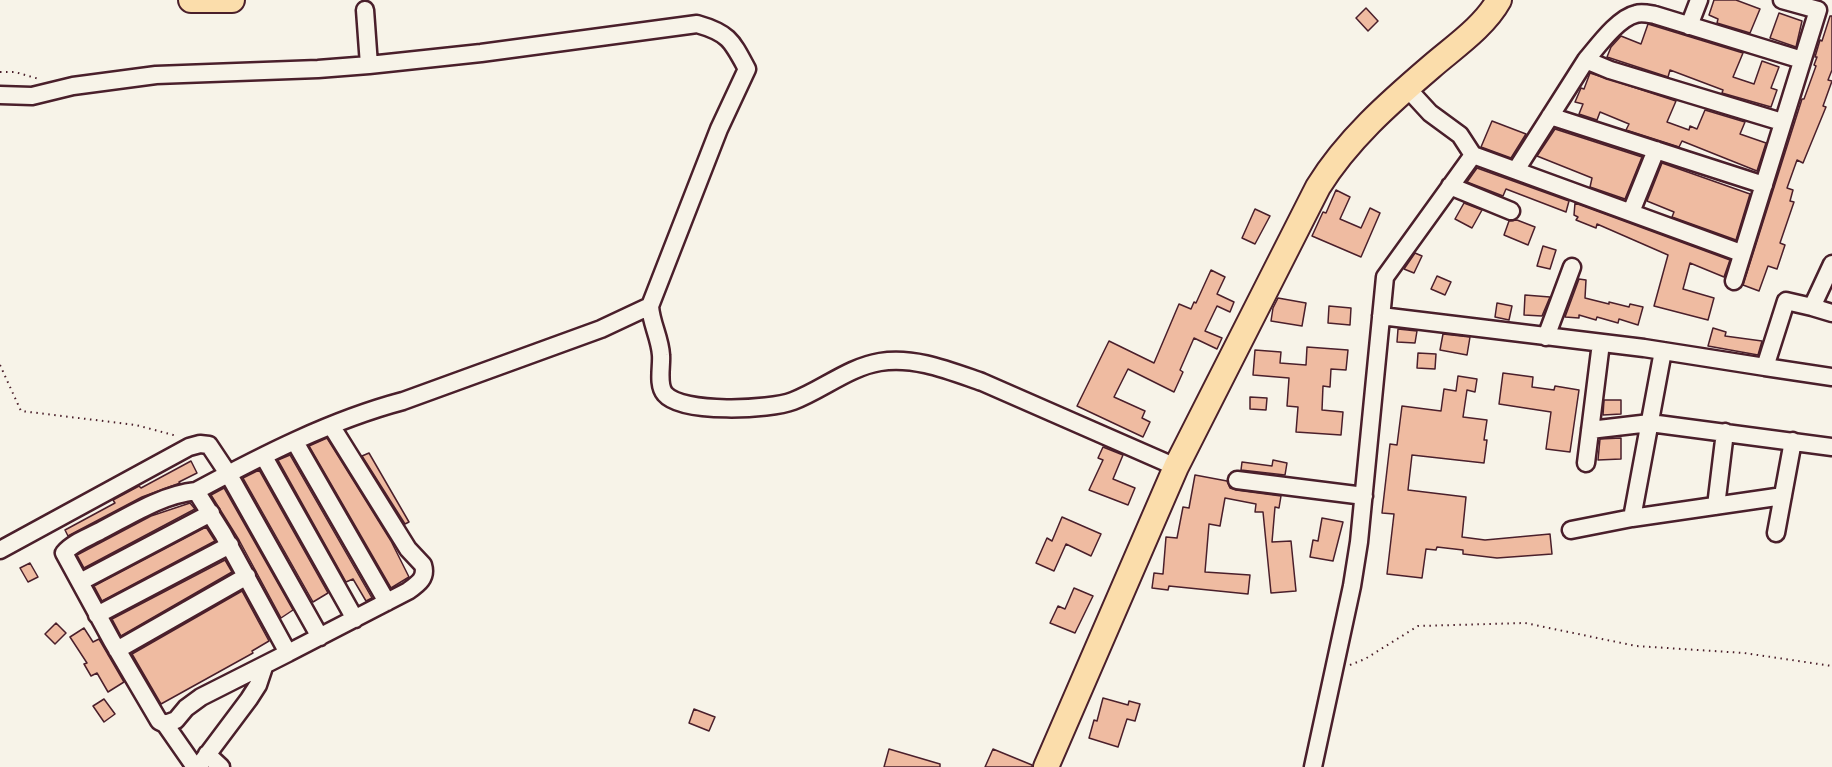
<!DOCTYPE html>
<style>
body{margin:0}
canvas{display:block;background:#f7f3e8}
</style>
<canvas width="1832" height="767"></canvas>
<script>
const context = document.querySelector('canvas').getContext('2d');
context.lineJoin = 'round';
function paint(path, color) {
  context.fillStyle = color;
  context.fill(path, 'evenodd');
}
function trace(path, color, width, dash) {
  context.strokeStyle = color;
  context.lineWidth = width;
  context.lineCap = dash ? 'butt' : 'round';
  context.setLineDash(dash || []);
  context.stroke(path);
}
const building = new Path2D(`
 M1714 0H1736L1760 9 1750 33 1717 23 1718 19 1709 15Z
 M1366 8 1378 21 1368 31 1356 18Z
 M1779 13 1802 21 1796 47 1770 38Z
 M1830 16H1832V70L1828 80 1832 81 1823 106 1826 107 1803 163 1797 160 1787 188 1793 190 1790 201 1794 202 1780 243 1785 245 1777 269 1768 266 1759 291 1743 285 1802 99H1804L1816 66 1814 65 1817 57H1815L1820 40 1822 41Z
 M1648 24 1743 53 1733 77 1754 84 1762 61 1779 67 1771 88 1777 90 1771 107 1722 93 1723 90 1670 70 1668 77 1607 57 1611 47 1621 36 1641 44Z
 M1590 73 1676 101 1667 122 1689 130 1690 126 1697 129 1705 110 1745 122 1740 134 1766 143 1757 171 1682 141 1679 147 1626 130 1629 124 1600 112 1597 120 1579 114 1583 104 1575 102 1581 88 1584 89Z
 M1492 121 1526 134 1511 158 1481 147Z
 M1555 129 1642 157 1625 199 1590 187 1592 178 1537 156Z
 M1662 163 1750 194 1736 240 1672 217 1674 212 1647 201Z
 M1477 168 1569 201 1566 212 1506 189 1503 196 1467 182Z
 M1336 190 1350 197 1340 219 1361 228 1370 208 1380 213 1361 257 1312 236 1323 212 1326 213Z
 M1464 203 1482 210 1472 228 1455 219Z
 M1575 203 1730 260 1724 277 1690 263 1683 289 1714 298 1708 320 1654 306 1668 255 1597 224 1596 228 1576 220 1578 217 1574 215Z
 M1255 209 1270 216 1255 244 1242 238Z
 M1517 220 1535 227 1528 245 1504 235 1509 221Z
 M1543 246 1556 250 1550 269 1537 266Z
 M1415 253 1422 256 1414 273 1404 269Z
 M1211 270 1225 277 1217 294 1234 302 1230 312 1217 306 1205 331 1222 338 1217 349 1194 338 1180 370 1183 372 1174 392 1128 369 1114 397 1145 411 1142 418 1150 422 1143 437 1077 406 1109 341 1154 363 1179 304 1191 309 1194 302 1196 303Z
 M1437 276 1451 282 1445 295 1431 289Z
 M1579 279 1586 280 1585 298 1609 304V302L1629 307 1630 304 1643 307 1638 325 1619 319 1618 323 1597 317 1596 320 1579 315V318L1565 317Z
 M1525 295 1550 297 1542 316 1524 315Z
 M1278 298 1306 303 1302 326 1271 321 1273 308Z
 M1497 303 1512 306 1509 320 1495 317Z
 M1329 306 1351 308 1350 325 1328 323Z
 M1713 328 1726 332 1725 336 1762 341 1758 355 1708 346Z
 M1398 329 1417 331 1415 343 1397 342Z
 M1443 334 1470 337 1467 355 1440 350Z
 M1307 347 1348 350 1346 370 1331 369 1330 387 1323 386 1322 410 1343 412 1341 435 1296 432 1298 407 1287 406 1289 378 1253 375 1255 350 1281 352 1280 363 1306 365Z
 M1418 353 1436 354 1435 369 1417 368Z
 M1503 373 1533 377 1532 387 1554 390 1555 386 1579 390 1570 452 1546 449 1551 412 1499 404Z
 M1458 376 1477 379 1475 392 1467 390 1463 417 1487 420 1484 440H1487L1484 463 1412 455 1408 490 1466 497 1462 537 1485 540 1550 534 1552 554 1497 558 1463 554V550L1437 547 1436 550 1426 549 1422 578 1387 574 1394 514 1382 513 1390 444 1397 445 1402 406 1441 411 1444 389 1456 391Z
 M1250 397 1267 398 1266 410 1250 409Z
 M1604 400H1621V414L1603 415Z
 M327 438 391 541 409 577 391 588 309 446Z
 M1621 438V459L1598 460 1600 439Z
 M1103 447 1123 455 1113 479 1135 488 1128 505 1089 490 1103 460 1098 458Z
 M369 453 409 522 405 524 362 456Z
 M290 455 372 598 366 601 353 579 346 582 278 460Z
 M1273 460 1287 463 1285 475 1241 470 1242 462 1272 466Z
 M191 461 197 473 179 482 180 483 142 497 68 536 65 530 115 503 113 500 139 486 141 488Z
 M259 470 328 593 313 602 243 478Z
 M1195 475 1227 481 1230 488 1236 490 1281 496 1279 508 1275 507 1272 542 1291 541 1296 591 1271 593 1263 512H1255L1256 504 1225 498 1220 526 1209 524 1205 572 1250 575 1248 594 1169 586 1168 590 1152 588 1154 573 1163 574 1166 537 1177 538 1183 507 1189 508Z
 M224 488 293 610 281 618 239 540 211 495Z
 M190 503 195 509 84 568 77 555 151 516Z
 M1062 517 1101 534 1091 556 1066 544 1054 571 1036 563 1047 538 1052 541Z
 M1322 518 1343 522 1333 561 1310 557 1313 540 1318 541Z
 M206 527 215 541 102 601 94 586Z
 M225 560 232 572 121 636 112 619Z
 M30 563 38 577 28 582 20 568Z
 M1074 588 1093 596 1075 633 1050 623 1058 606 1065 609Z
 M242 591 269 641 252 651 253 653 161 704 132 654Z
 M56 623 66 633 55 644 45 634Z
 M84 628 93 642 99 639 124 682 108 692 97 673 91 676 84 664 87 663 70 637Z
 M1103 698 1128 705 1129 701 1140 704 1135 721 1127 719 1118 747 1089 738 1094 720 1097 721Z
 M104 699 115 714 104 722 93 706Z
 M694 709 715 717 709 731 689 723Z
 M889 749 940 764V767H884Z
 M993 749 1032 765V767H985Z`);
paint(building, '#efbba1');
trace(building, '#4a1f2b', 1.5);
const minor = new Path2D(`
 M365 10 369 65
 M1689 26 1699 0
 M0 95 32 96 73 86 156 75 318 69 369 65 481 53 697 24C729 33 732 41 747 69L719 129 650 306C651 323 660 338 661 355 662 366 657 385 665 394 682 414 770 410 793 401 822 390 849 367 880 362 914 356 950 371 982 382L1176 467
 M1550 116 1764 185
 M1782 122 1610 70 1586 60C1598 46 1618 18 1636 14 1642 12 1649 14 1655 15L1802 60
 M1473 155 1741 253
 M1516 170 1586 60
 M1450 186 1511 211
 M1631 212 1656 150
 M1734 281 1818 10 1782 0
 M1812 307 1832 313
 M1381 316 1644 348 1765 367 1786 301 1812 307 1832 264
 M1546 337 1572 267
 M1765 367 1832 377
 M1590 430 1650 423 1832 447
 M295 442 387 602
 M264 457 355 619
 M1586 463 1601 343
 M1237 480 1364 496
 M196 491 223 534 288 653 201 697 186 708 176 720 165 724 159 721 112 641 64 553C72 543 89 537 100 531 131 515 161 495 196 491Z
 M196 491C261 456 331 420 403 401L601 329 650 306
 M1716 506 1725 432
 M1632 518 1663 351
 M1571 530 1632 518 1783 496
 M1776 533 1793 441
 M0 550 189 447 200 444 209 445 229 475 320 637
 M80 582 211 513
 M97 615 230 545
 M117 650 247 576
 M288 653 408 591C418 584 427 578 423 565L408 549 332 427
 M165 724 195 767
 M207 754 221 767
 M198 767 249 699 258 685 264 667
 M1313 767 1352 586 1359 542 1385 277 1473 155 1460 135 1430 113 1407 88`);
const highway = new Path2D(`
 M191 0H232
 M1046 767 1176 467 1318 187C1347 140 1389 103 1431 67 1454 47 1484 27 1499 0`);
trace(minor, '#4a1f2b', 21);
trace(highway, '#4a1f2b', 28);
trace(new Path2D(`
 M0 72H15L39 79
 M0 365 21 411 136 425 177 436
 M1350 665 1365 659 1418 626 1525 623 1636 646 1744 653 1832 666`), '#4a1f2b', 2, [1.5, 4.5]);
trace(minor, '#f7f3e8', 16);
trace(highway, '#fbddab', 24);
</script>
